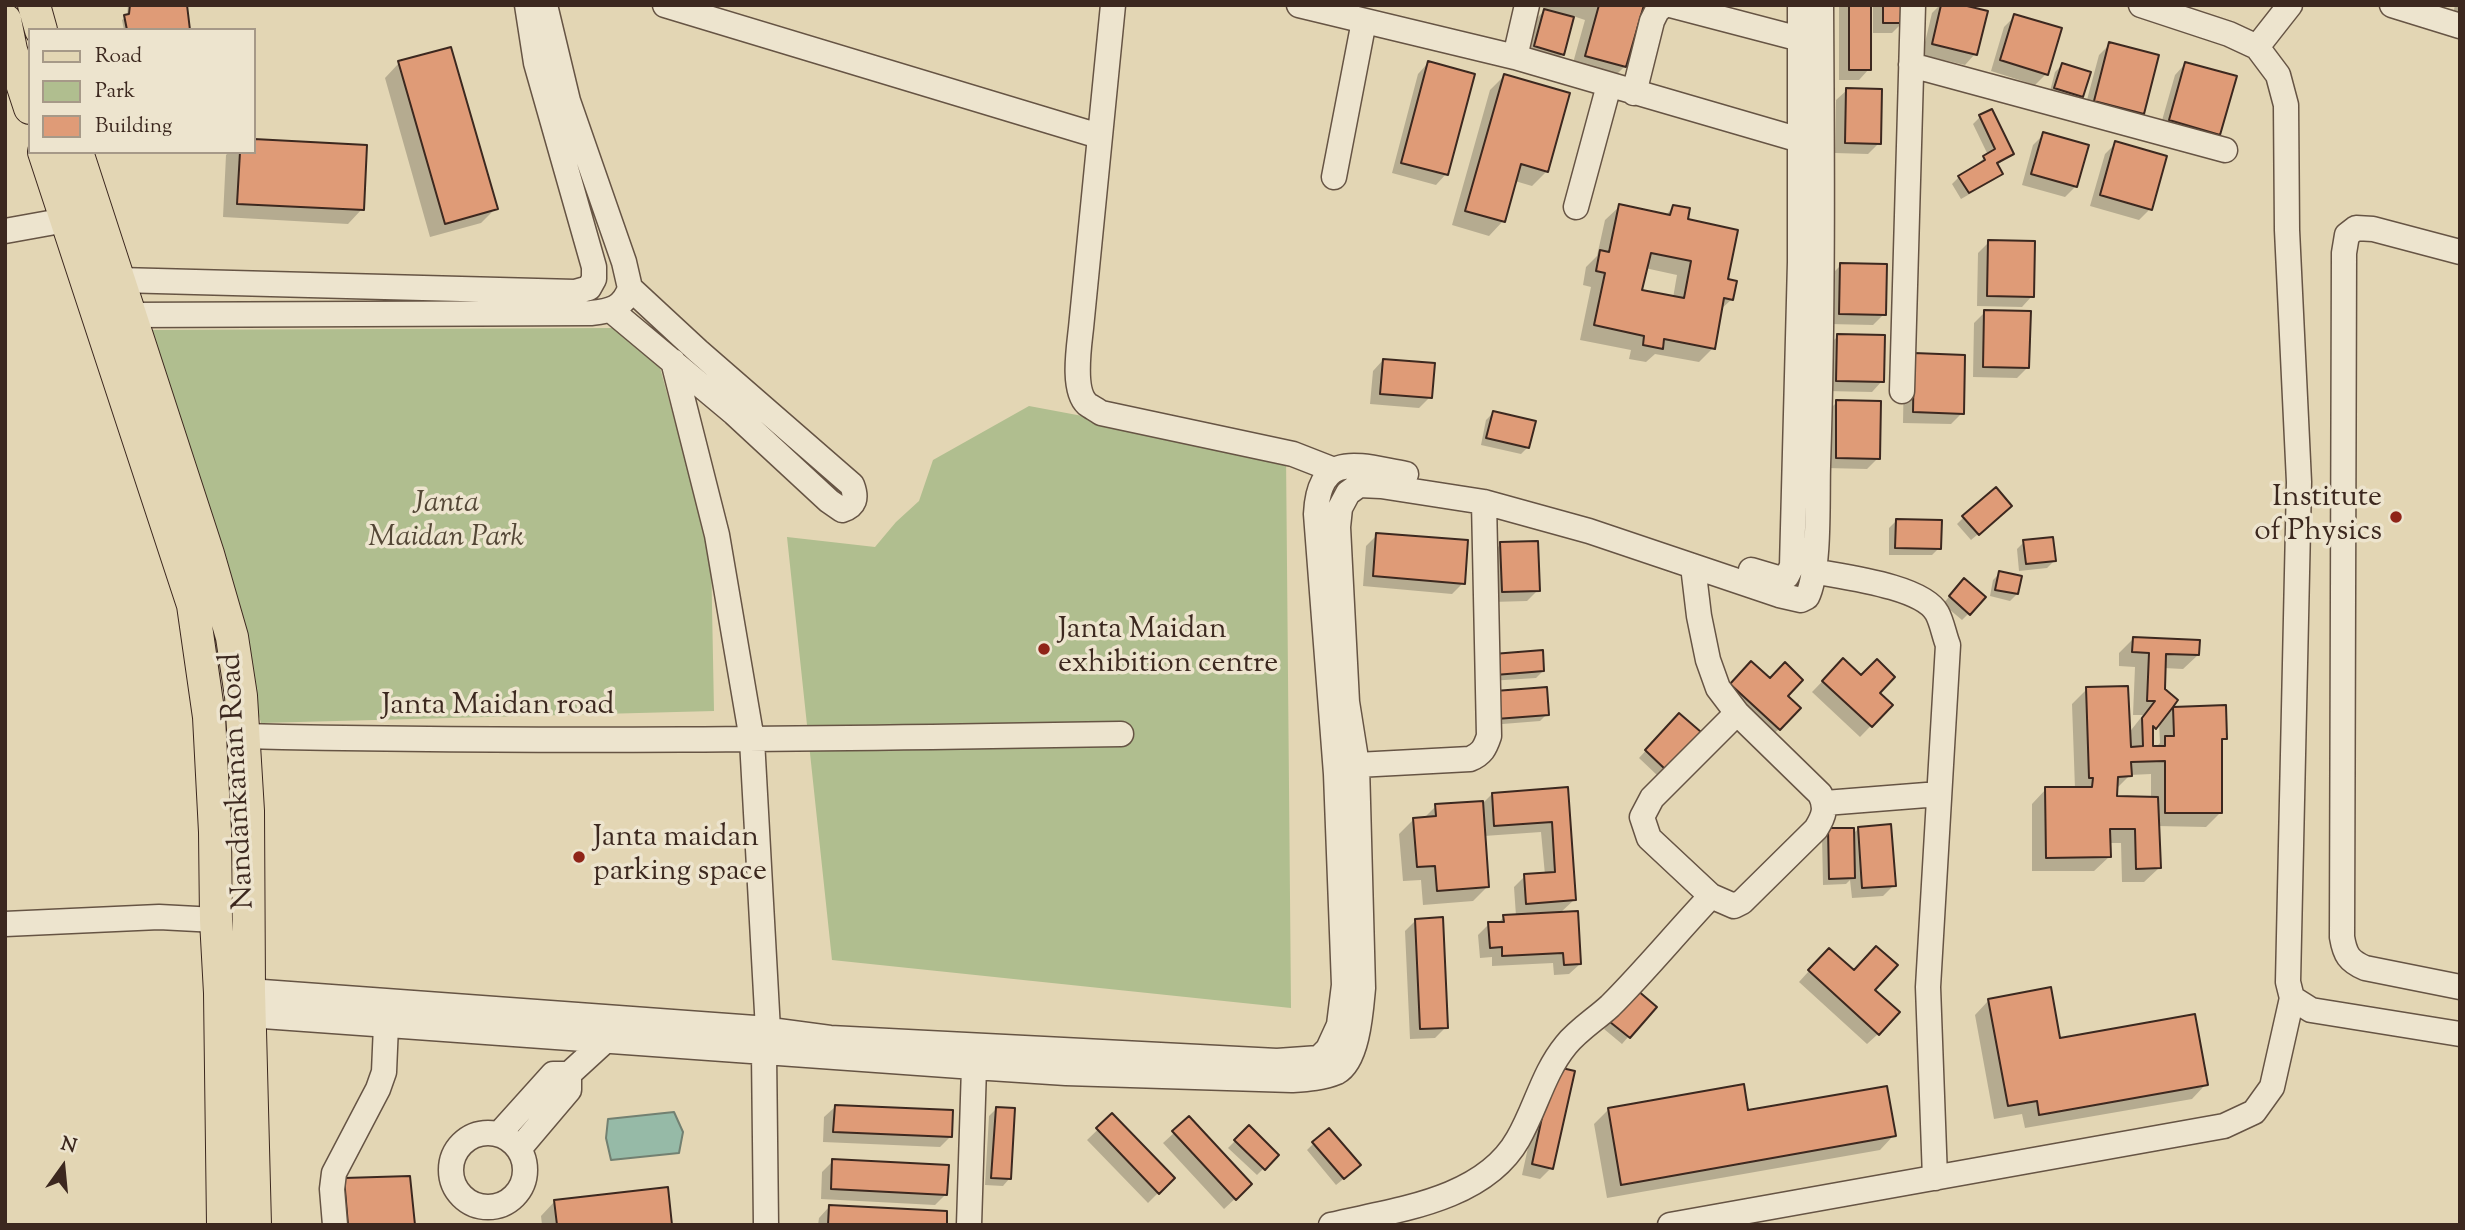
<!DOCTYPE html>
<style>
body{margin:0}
#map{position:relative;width:2465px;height:1230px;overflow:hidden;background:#e3d6b4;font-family:"Sorts Mill Goudy",serif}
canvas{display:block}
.frame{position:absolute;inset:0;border:7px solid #3c281f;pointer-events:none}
.legend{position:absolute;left:28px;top:28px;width:228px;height:126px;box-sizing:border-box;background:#ede4ce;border:2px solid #a69988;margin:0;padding:9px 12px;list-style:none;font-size:21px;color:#3c281f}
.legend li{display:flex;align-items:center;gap:14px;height:35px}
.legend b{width:35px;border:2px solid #a69988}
.north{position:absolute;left:28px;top:1132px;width:70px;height:70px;-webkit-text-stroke:5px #ede4ce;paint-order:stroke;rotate:15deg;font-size:19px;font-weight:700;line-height:28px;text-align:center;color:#3c281f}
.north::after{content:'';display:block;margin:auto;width:24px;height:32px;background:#3c281f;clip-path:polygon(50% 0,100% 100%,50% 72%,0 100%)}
</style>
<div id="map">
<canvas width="2465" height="1230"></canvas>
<div class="frame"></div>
<ul class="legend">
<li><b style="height:9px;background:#e3d6b4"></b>Road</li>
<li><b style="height:19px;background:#b0be8f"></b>Park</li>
<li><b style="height:19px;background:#df9b77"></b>Building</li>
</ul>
<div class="north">N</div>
</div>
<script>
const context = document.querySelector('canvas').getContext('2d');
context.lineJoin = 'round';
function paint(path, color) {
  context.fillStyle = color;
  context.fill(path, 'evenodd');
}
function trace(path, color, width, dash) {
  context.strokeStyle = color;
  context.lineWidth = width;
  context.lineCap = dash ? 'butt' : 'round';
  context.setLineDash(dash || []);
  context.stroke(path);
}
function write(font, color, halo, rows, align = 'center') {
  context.font = font + ' "Sorts Mill Goudy",serif';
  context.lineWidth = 7;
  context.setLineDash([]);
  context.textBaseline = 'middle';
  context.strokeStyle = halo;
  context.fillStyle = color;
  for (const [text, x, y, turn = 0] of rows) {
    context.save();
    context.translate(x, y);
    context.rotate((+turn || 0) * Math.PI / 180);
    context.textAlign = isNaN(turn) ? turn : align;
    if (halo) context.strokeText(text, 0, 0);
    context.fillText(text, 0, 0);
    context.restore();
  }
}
paint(new Path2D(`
 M613 328 659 364 711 553 714 711 261 723 146 330Z
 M1029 406 1286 454 1291 1008 832 960 787 537 875 547 896 522 919 501 933 460Z`), '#b0be8f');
const water = new Path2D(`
 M674 1112 683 1132 679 1153 611 1160 606 1138 608 1119Z`);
paint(water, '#96baa7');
trace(water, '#728071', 2);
paint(new Path2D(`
 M128 5H186L188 30H124L122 20 127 16Z
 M1535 5H1642L1625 66 1610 81 1571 70 1585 20 1573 16 1562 54 1556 61 1528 53 1538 17 1546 9Z
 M1839 5H1869V69L1859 80H1839Z
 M1873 5H1902L1903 22 1892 33H1873Z
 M1940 5H1956L1975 54 1965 65 1922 55 1932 13Z
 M2455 5H2460V25L2451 23Z
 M2015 16 2046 74 2035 85 1991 71 2004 27Z
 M2110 44 2142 113 2132 124 2084 111 2099 55Z
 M399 63 496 208 481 223 430 237 385 78Z
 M1428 63 1446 174 1436 185 1392 173 1418 74Z
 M2185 64 2219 134 2208 144 2159 131 2175 75Z
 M2062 65 2081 96 2074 103 2049 95 2055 72Z
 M1504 76 1547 171 1532 186 1515 181 1503 221 1489 236 1452 225 1490 90Z
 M1847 90 1879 143 1868 154 1835 153 1836 100Z
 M1980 117 2012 154 1996 166 2000 173 1994 180 1961 199 1952 184 1959 177 1978 166 1977 164 1988 155 1973 124Z
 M2044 134 2076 186 2065 197 2022 185 2033 145Z
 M254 141 366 147 362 209 348 224 223 217 226 155 229 152H254Z
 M2116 143 2150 209 2139 220 2090 206 2105 154Z
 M1620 206 1665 216 1673 207 1686 220 1726 280 1732 299 1720 310 1713 348 1699 362 1655 354 1646 362 1629 359 1631 350 1580 340 1591 287 1583 285 1586 267 1597 256 1605 220ZM1645 268 1677 275 1673 298 1640 292Z
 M1989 242 2032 296 2022 307 1977 306 1978 253Z
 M1841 265 1884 314 1873 325 1829 324 1830 276Z
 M1985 312 2028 367 2017 378 1973 377 1974 323Z
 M1838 336 1882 381 1872 392 1826 391 1827 347Z
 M1383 360 1430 397 1419 408 1370 404 1373 371Z
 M1904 366 1962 413 1951 424 1903 423Z
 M1837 402 1878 458 1867 469 1826 468V413Z
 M1493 413 1528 447 1521 454 1481 445 1486 420Z
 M2003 513 1971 540 1957 524 1964 517Z
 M1896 521 1939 548 1932 555H1889V528Z
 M1377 535 1463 583 1452 594 1363 586 1366 546Z
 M2024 542 2054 561 2047 568 2019 571 2017 549Z
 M1501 544 1538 590 1527 601 1492 602 1490 555Z
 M2000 573 2017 594 2010 601 1990 596 1993 580Z
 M1957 587 1969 613 1962 620 1943 604Z
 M2134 638 2198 655 2183 669 2164 668 2163 690 2169 709 2224 707 2225 738 2221 743V812L2206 827 2157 826 2159 868 2144 882H2122L2121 843H2109V857L2094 871H2032V804L2046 789H2075L2072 704 2087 689 2128 734 2143 715H2133L2135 667 2119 666V653ZM2159 722 2160 743 2155 748H2151V731ZM2151 774V798H2115V790L2130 775Z
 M1843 660 1891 705 1860 737 1812 692Z
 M1487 662 1543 671 1536 678 1489 681Z
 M1751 664 1799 708 1768 740 1720 696Z
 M1545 689 1547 714 1540 721 1490 725Z
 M1672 722 1698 732 1658 776 1639 758Z
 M1567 789 1575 899 1560 913 1580 964 1569 974 1554 975 1553 963 1492 966V957L1480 958 1478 935 1489 924H1497L1504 917 1516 916 1514 887 1525 876 1545 875 1541 832 1484 836 1487 887 1473 901 1423 905 1421 880 1403 881 1399 834 1414 819H1423L1436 806 1481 805 1492 794Z
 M1859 828 1894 885 1883 896 1852 898 1850 880 1846 884 1823 885 1822 837 1829 830 1852 835Z
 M1416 920 1446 1027 1435 1038 1410 1039 1405 931Z
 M1818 961 1873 990 1878 1034 1867 1044 1799 982Z
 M1630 999 1654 1007 1622 1044 1604 1029Z
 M1989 1000 2059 1040 2206 1084 2192 1099 2025 1128 2022 1114 1994 1119 1975 1015Z
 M1543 1079 1551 1168 1540 1179 1522 1175Z
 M835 1107 951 1136 940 1147 823 1142 824 1117Z
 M996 1109 1009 1179 1003 1186 985 1185 989 1116Z
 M1608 1110 1747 1112 1894 1135 1880 1150 1607 1198 1594 1124Z
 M1112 1116 1173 1178 1148 1203 1087 1140Z
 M1249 1127 1277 1155 1257 1175 1228 1148Z
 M1174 1133 1239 1195 1224 1209 1163 1143Z
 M1314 1143 1352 1172 1336 1185 1307 1150Z
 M833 1161 946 1194 935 1205 821 1199 822 1172Z
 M344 1180 413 1225H333Z
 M555 1201 671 1225H542L541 1216Z
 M829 1207 945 1225H818L819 1218Z`), '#0003');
const building = new Path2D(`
 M130 5H187L190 30H127L124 15 129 14Z
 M1599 5H1644L1626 67 1585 56Z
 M1849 5H1871V70H1849Z
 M1883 5H1904V23H1883Z
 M1941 5H1963L1988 11 1977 55 1932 44Z
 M1544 9 1574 17 1564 55 1534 46Z
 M2014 14 2062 28 2048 75 2000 60Z
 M2109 42 2159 55 2144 114 2094 101Z
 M451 47 498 209 445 224 398 61Z
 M1428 61 1475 74 1448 175 1401 163Z
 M2185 62 2237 76 2220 135 2169 120Z
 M2062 63 2091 72 2083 97 2054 88Z
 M1504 74 1570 93 1548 172 1521 164 1505 222 1465 211Z
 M1846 88 1882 89 1881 144 1845 143Z
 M1992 109 2014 154 1997 163 2003 174 1969 193 1958 176 1985 160 1983 156 1995 149 1979 115Z
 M2043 132 2089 145 2077 187 2031 174Z
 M254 139 367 145 364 210 237 204 240 152H254Z
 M2115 141 2167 156 2152 210 2100 195Z
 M1619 204 1670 215 1673 205 1690 208 1688 219 1738 230 1728 279 1737 281 1733 300 1724 298 1715 349 1664 339 1663 349 1643 345 1644 336 1594 325 1605 273 1596 271 1600 250 1609 252ZM1651 253 1691 261 1684 298 1642 290Z
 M1988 240 2035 241 2034 297 1987 296Z
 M1840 263 1887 264 1886 315 1839 314Z
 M1984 310 2031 311 2029 368 1983 367Z
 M1837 334 1885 335 1884 382 1836 381Z
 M1914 353 1965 355 1964 414 1913 412Z
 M1383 359 1435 363 1432 398 1380 394Z
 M1836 400 1881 401 1880 459 1836 458Z
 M1493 411 1536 421 1529 448 1486 438Z
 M1996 487 2012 506 1979 535 1962 516Z
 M1896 519 1942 520 1941 549 1895 548Z
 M1376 533 1468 540 1465 584 1373 576Z
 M2053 537 2056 561 2026 564 2023 540Z
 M1538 541 1540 591 1502 592 1500 542Z
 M1999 571 2022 576 2018 594 1995 590Z
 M1964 578 1986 597 1970 615 1949 596Z
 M2133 637 2200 640 2199 655 2166 654 2165 689 2178 700 2173 707 2226 705 2227 739H2222V813H2165V761L2131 762 2132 776 2118 777 2117 796 2158 797 2161 868 2136 869 2135 829H2110L2111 857 2046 858 2045 787H2092L2093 778H2089L2086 687 2128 686 2131 747 2143 746 2142 718 2155 701H2147L2149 653 2132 652ZM2173 707 2174 736H2165V746H2153V726L2156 729Z
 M1543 650 1544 671 1495 675 1493 654Z
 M1843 658 1861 675 1877 659 1895 677 1880 693 1893 705 1872 727 1822 681Z
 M1751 661 1770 678 1785 662 1803 680 1788 696 1801 708 1780 730 1730 684Z
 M1547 687 1549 715 1496 719 1495 691Z
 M1679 713 1701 732 1666 770 1645 750Z
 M1568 787 1576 900 1526 904 1524 874 1555 872 1552 822 1494 826 1492 793Z
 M1483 801 1489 887 1437 891 1435 866 1417 867 1413 818 1436 816 1435 804Z
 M1891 824 1896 886 1862 888 1858 827Z
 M1828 828H1854L1855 878 1829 879Z
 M1578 911 1581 964 1564 965 1563 953 1502 956V947L1490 948 1488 922H1504L1503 915Z
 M1443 917 1448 1028 1420 1029 1415 919Z
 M1876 946 1898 965 1875 990 1900 1012 1879 1035 1808 970 1829 948 1854 970Z
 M2051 987 2060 1038 2195 1014 2208 1085 2039 1115 2037 1101 2008 1106 1988 999Z
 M1637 990 1657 1007 1630 1038 1610 1022Z
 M1553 1066 1575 1071 1553 1169 1532 1164Z
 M1744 1084 1748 1110 1887 1086 1896 1136 1621 1185 1608 1108Z
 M835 1105 953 1110 952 1137 833 1132Z
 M996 1107 1015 1108 1011 1179 991 1178Z
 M1112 1113 1175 1178 1159 1194 1096 1128Z
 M1189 1116 1252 1184 1236 1200 1172 1131Z
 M1249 1125 1279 1155 1265 1170 1234 1140Z
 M1329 1128 1361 1165 1344 1179 1312 1142Z
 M832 1159 949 1165 947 1195 831 1189Z
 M410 1176 415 1225H348L344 1178Z
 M668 1187 672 1225H557L554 1200Z
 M829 1205 947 1211V1225H828Z`);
paint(building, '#df9b77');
trace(building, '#3c281f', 2);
const minor = new Path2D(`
 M665 5 1099 136
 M1113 5 1081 328C1079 347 1072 390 1087 404 1091 407 1097 410 1101 413L1293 454 1334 470
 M1299 5 1515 57 1800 140
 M1670 5 1800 39
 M2141 5 2229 34 2257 47 2278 75 2286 105 2287 230 2299 482 2288 982 2292 998 2311 1010 2460 1034
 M2392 5 2460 26
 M2257 47 2290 5
 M1515 57 1527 5
 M1911 65 2225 150
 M1634 93 1652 21 1657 11 1664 5
 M1334 177 1364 21
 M1576 207 1609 85
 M5 231 66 220
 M2460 252 2373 229 2356 228 2347 235 2344 253 2342 937C2345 955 2349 961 2365 968L2460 987
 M119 280 575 292 589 288 594 279V267L536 63 527 5
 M612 311 734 413 829 501 842 510C855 506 857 498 852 485L698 351 630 288
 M130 315 591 313C611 311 623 308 630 288L624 262 568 101 545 5
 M673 361 717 535 752 740 768 1030
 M1902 391 1913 5
 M1693 566 1699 616 1708 660 1718 688 1737 713 1820 794C1827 808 1824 816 1816 829L1742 902 1734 906 1711 896 1649 838 1642 817 1652 798 1737 713
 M1751 570 1778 578 1787 576 1792 566 1800 262V5
 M1813 571C1843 577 1922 586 1937 613 1942 622 1944 635 1948 645L1928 987 1935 1178
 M243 736C536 743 829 739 1121 734
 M1357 765 1470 759C1482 754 1485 748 1489 736L1484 502
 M1825 803 1939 794
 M5 924 159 917 216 920
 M249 991 755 1028 830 1038 1277 1061 1319 1058 1328 1049 1339 1025 1344 985 1336 774 1316 514C1319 449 1359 466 1406 474
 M249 1015 974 1067 1066 1073 1292 1080C1307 1079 1323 1078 1337 1072 1358 1061 1361 1009 1363 988L1357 765 1347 702 1338 527 1340 508 1348 493 1359 485 1381 486 1484 502 1589 531 1779 595 1801 600 1807 597C1820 571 1817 498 1818 466 1823 312 1822 159 1821 5
 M764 1053 766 1225
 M451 1170a37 37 0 1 1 74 0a37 37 0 1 1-74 0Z
 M499 1134 553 1074H569L605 1041
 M519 1149 569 1090V1074
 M335 1225 332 1189 334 1173 378 1089 384 1072 386 1025
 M969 1225 974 1067
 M1331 1225C1394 1210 1483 1201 1518 1139 1536 1108 1543 1073 1566 1045 1578 1030 1596 1019 1610 1006 1645 971 1677 932 1711 896
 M1670 1225 2224 1126 2254 1112 2272 1087 2292 998`);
const major = new Path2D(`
 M34 5 41 30
 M5 20 11 50 30 108
 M44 152 193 605 209 717 215 832 216 920 220 993 223 1225
 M77 152 208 554 232 637 241 696 248 811 249 991 255 1225`);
trace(minor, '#665444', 27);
trace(major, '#3c281f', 34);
trace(minor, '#ede4ce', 24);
trace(major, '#e3d6b4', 32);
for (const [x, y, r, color] of [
 [2396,517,7,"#8f2418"],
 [1044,649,7,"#8f2418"],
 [579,857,7,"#8f2418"]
]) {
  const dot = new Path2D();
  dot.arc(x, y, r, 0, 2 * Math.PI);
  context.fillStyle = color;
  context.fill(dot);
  trace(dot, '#ede4ce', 2.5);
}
write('30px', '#3c281f', '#ede4ce', [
 ["Institute",2382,500,"right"],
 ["of Physics",2382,534,"right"],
 ["Janta Maidan",1058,632],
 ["exhibition centre",1058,666],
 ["Janta maidan",593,840],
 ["parking space",593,874]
], 'left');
write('italic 30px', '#534635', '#ede4ce', [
 ["Janta",446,506],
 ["Maidan Park",446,540]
]);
write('30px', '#3c281f', '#ede4ce', [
 ["Janta Maidan road",498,708],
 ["Nandankanan Road",240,781,-93]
]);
</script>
